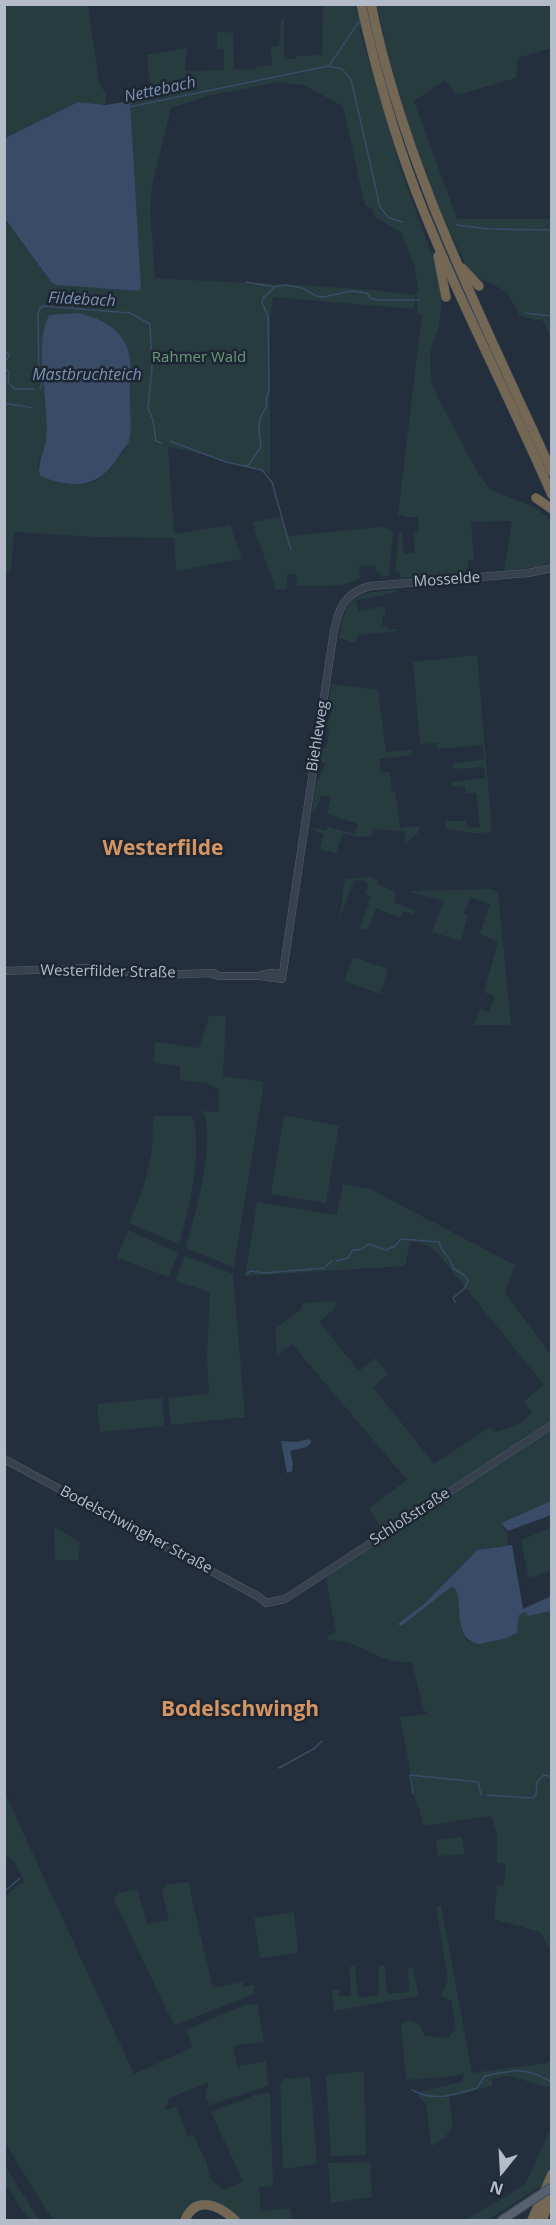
<!DOCTYPE html>
<meta charset="utf-8">
<style>
body{margin:0}
#map{position:relative;width:556px;height:2225px;overflow:hidden;background:#242f3e;font-family:"Open Sans",sans-serif}
canvas{display:block}
.frame{position:absolute;inset:0;border:6px solid #b4bcc9;pointer-events:none}
.north{position:absolute;left:472px;top:2141px;width:60px;height:60px;-webkit-text-stroke:4px #1d2633;paint-order:stroke;rotate:198deg;font-size:16px;font-weight:700;line-height:24px;text-align:center;color:#b4bcc9}
.north::after{content:'';display:block;margin:auto;width:21px;height:27px;background:#b4bcc9;clip-path:polygon(50% 0,100% 100%,50% 72%,0 100%)}
</style>
<div id="map">
<canvas width="556" height="2225"></canvas>
<div class="frame"></div>
<div class="north">N</div>
</div>
<script>
const context = document.querySelector('canvas').getContext('2d');
context.lineJoin = 'round';
function paint(path, color) {
  context.fillStyle = color;
  context.fill(path, 'evenodd');
}
function trace(path, color, width, dash) {
  context.strokeStyle = color;
  context.lineWidth = width;
  context.lineCap = dash ? 'butt' : 'round';
  context.setLineDash(dash || []);
  context.stroke(path);
}
function write(font, color, halo, rows, align = 'center') {
  context.font = font + ' "Open Sans",sans-serif';
  context.lineWidth = 5;
  context.setLineDash([]);
  context.textBaseline = 'middle';
  context.strokeStyle = halo;
  context.fillStyle = color;
  for (const [text, x, y, turn = 0] of rows) {
    context.save();
    context.translate(x, y);
    context.rotate((+turn || 0) * Math.PI / 180);
    context.textAlign = isNaN(turn) ? turn : align;
    if (halo) context.strokeText(text, 0, 0);
    context.fillText(text, 0, 0);
    context.restore();
  }
}
paint(new Path2D(`
 M5 5H88L99 82 106 95V105L78 102 5 138Z
 M323 5H355L357 14 363 5H375L360 29V31L401 170 436 267 442 298 439 325 430 354V369L432 383 439 400 478 473 490 490 532 506 548 517 551 524V562L537 567 504 571 512 521 471 522 474 560 468 561V573L401 578 399 573 395 572 399 532 402 533 404 554 415 553 413 533 419 532 418 517H405L398 514 422 315 417 313 418 298 415 296 414 309 273 297 270 319V474L262 470 168 446 174 534 230 525 242 559 176 571 174 538 97 537 14 532 11 570 5 576 4 219 52 283 139 291 130 101 174 90 170 88 150 89 147 55 187 48C187 56 184 62 185 71L224 70V50L217 49V31L233 33 234 69 255 70V67L272 65 271 47 279 46 281 20 284 19V59H296V56L322 55ZM279 82 303 85 343 106 365 206 372 208 375 217 401 232 414 264 419 291 415 295C328 283 242 284 155 278L150 208 152 186 171 108 207 96ZM50 315 128 347 131 373 129 441 111 469 94 482 69 484 49 479 38 466C40 457 45 448 46 439 49 402 32 348 50 315Z
 M377 5H551V48L518 58 516 78 457 95 445 80 414 101 457 219H551V336L543 321 520 316 506 291 481 279 468 270 444 219 411 132 391 65Z
 M282 517 288 536 381 527 390 529 393 532 389 575 382 577 380 573 376 571 375 565 359 566 360 579C340 588 318 586 297 586L296 574H287V589L276 590 252 522Z
 M395 590 397 592 355 601 359 611 385 606V614L382 615V626H387L388 630 398 629 397 631 357 635 356 643 339 638C345 597 355 592 395 590Z
 M477 655 492 830C479 837 461 830 446 829L445 821H466L468 828 480 827 476 793H466L465 786 453 787 451 782 485 778 484 767 453 769V764L484 759 482 745 437 749V743L420 744 413 662Z
 M331 684 378 690 386 752 411 750 412 755 379 759 381 773 390 772 392 791H395L400 828 420 826 418 833 406 843 405 833 402 831 373 829 372 836 360 837 343 833 336 853 320 849 324 834 313 830V828L326 831 328 827 355 834 358 824 327 814 331 798 321 795 315 812 312 811 317 779 320 778 325 763 319 762 321 748H326L329 735 328 728 325 727 326 721 329 722 333 704 329 703Z
 M369 877 378 880 377 884 396 892 394 902 415 911 414 915 403 911 401 918 376 908 368 930 360 929 371 896 365 894 368 886 366 881 354 880 339 921 345 879Z
 M491 889 498 892 511 1025H474L480 1009 489 1012 495 997 484 992 498 942 480 934 490 904 470 897 464 914 468 915 461 941 432 932 444 901 408 891Z
 M353 957 388 969 380 994 344 981Z
 M209 1016H226L223 1076 264 1082 234 1267 186 1248C195 1215 216 1143 203 1111L219 1112V1090L208 1083 180 1080V1066L154 1063 155 1042 199 1048Z
 M284 1115 339 1126 326 1203 271 1194Z
 M153 1116H190L194 1120C201 1162 190 1204 179 1244L129 1223 145 1182 152 1152Z
 M343 1184 370 1189 515 1265 505 1293 551 1355V1422L444 1496 551 1431V1501L501 1523 507 1534 508 1545 477 1550 424 1604 421 1610 450 1588 454 1587C471 1620 442 1655 504 1639L520 1613 527 1612 528 1616 551 1611V1946L547 1945 540 1932 494 1919 497 1885H504L506 1864 497 1863V1834L491 1816 423 1826 419 1808 417 1807 400 1717 428 1714 424 1710 412 1663C403 1662 392 1661 383 1658 364 1650 350 1639 328 1640L327 1636 336 1632 326 1579 340 1566 384 1534 369 1508 407 1480 292 1344 277 1356 275 1329 302 1309V1303L336 1301 335 1308 319 1322 359 1371 375 1358 388 1374 373 1387 434 1464 490 1427 496 1432 515 1426 524 1421 532 1412 524 1401 544 1385 437 1252 421 1242H410L405 1266 245 1276 257 1202 337 1215Z
 M128 1230 178 1253 169 1277 117 1258Z
 M184 1256 233 1274 245 1417 171 1425 168 1398 209 1394 207 1358 210 1292 176 1281Z
 M162 1398 164 1423 162 1426 100 1432 97 1404Z
 M54 1526 80 1543 78 1560H55Z
 M551 1528V1570L529 1579 521 1540Z
 M4 1791 134 2074 193 2047 186 2030 245 2005 257 2004 264 2042 233 2046 238 2070 240 2066 266 2061 268 2086 209 2105 205 2094 209 2082 169 2098 165 2110 176 2107 187 2134 186 2137 194 2135 206 2162 211 2180 224 2190 243 2181 211 2112 255 2095 270 2093 273 2186 259 2187 261 2211 290 2208 293 2220H240L217 2204 189 2207 176 2220H53L5 2143V1897L21 1882 25 1884 14 1861 5 1856Z
 M462 1837 465 1854 438 1856 436 1840Z
 M188 1882 213 1988 243 1982V1987L254 1985V1994L174 2025 114 1900 118 1893 137 1889 147 1924 169 1920 162 1891 167 1885Z
 M441 1905 472 2073 548 2063 551 2057 552 2088 508 2076 492 2079V2086L449 2097 453 2127 445 2137 431 2147 426 2104 419 2097 418 2092 462 2082 464 2073 456 2076 406 2080 401 2024 410 2020 420 2025 425 2036 450 2038V2034L456 2030 452 2001 441 1996 448 1980 436 1907Z
 M294 1912 298 1953 260 1958 254 1918Z
 M355 1966 358 1998 379 1995 378 1966H385L387 1994 409 1992 408 1966 413 1969 419 1996 334 2011 332 1990H339V1996H351L349 1967Z
 M364 2071 366 2155 331 2156 326 2075Z
 M310 2077 317 2164 283 2169 280 2083 284 2079Z
 M551 2128V2164L544 2184 487 2220H466L525 2185Z
 M370 2162 372 2197 331 2203 328 2163Z
 M4 2166 7 2169 39 2220H29L5 2184Z`), '#263c3f');
paint(new Path2D(`
 M130 101 141 288 139 291 57 285 52 283 5 219V138L78 102 106 105Z
 M78 313C100 319 115 324 126 345 133 358 130 381 130 395 130 407 132 431 129 441 127 446 121 451 119 456 99 489 73 489 40 476 37 462 44 453 46 440 50 401 32 350 49 315Z
 M310 1439 311 1443 306 1447 290 1451 293 1464 292 1471 287 1473 281 1441 297 1442Z
 M551 1501V1515L508 1531 501 1523Z
 M512 1545 523 1609 551 1596V1611L528 1616 526 1612 519 1615 517 1633 504 1639 479 1644C451 1639 465 1605 454 1587L450 1588 401 1626 398 1624 424 1604 477 1550Z`), '#394c67');
trace(new Path2D(`
 M329 66 360 20
 M129 107 328 66 342 69 351 79 380 207 388 217 402 222
 M457 225 488 229 552 230
 M246 282 275 287 286 285 302 288 316 296 323 297 352 291 367 293 370 298 378 300H419
 M525 313 552 316
 M4 350 9 354 7 360H4
 M4 368 9 372 8 383 15 389H34
 M40 389 42 383 39 374 38 313 40 308 44 306 130 313 150 324 152 368 148 408 153 420 156 441 161 443
 M4 403 33 408
 M170 441 226 462 262 470 272 482 291 550
 M244 465 248 466 261 447C259 428 255 423 267 406L266 400 269 390 268 316 262 303 263 298 275 287
 M336 1261 348 1258 353 1250H360L369 1244 386 1250 395 1246 401 1239 439 1242C441 1253 452 1257 453 1268L464 1275 468 1280 465 1288 453 1298 455 1302
 M247 1274 250 1271 265 1273 324 1268 332 1261
 M279 1768 315 1748 322 1741
 M413 1793 410 1775 478 1782 481 1795
 M487 1795 533 1798 536 1795 537 1782 544 1775 549 1776 552 1780
 M4 1892 20 1878
 M412 2090C433 2102 455 2095 477 2088L485 2076C515 2070 523 2066 552 2082`), '#394c67', 1.5);
const minor = new Path2D(`
 M4 971 89 968 158 975 214 973
 M212 974 220 976H260L282 979 333 637C337 612 343 592 371 586L528 573 552 568
 M261 975 271 973 282 974
 M4 1459 259 1597 266 1603 285 1599 552 1425`);
const major = new Path2D(`
 M502 2220 517 2210`);
const highway = new Path2D(`
 M361 4C375 68 393 131 416 192 456 295 508 394 552 495
 M371 4C405 170 483 319 552 472
 M438 256 446 297
 M462 268 479 286
 M536 498 552 509
 M185 2220C196 2194 220 2206 235 2220
 M532 2220 552 2174
 M542 2220 552 2196`);
trace(minor, '#565f6c', 8);
trace(major, '#414a57', 10);
trace(highway, '#434c59', 10);
trace(minor, '#38414e', 7);
trace(major, '#56606e', 8);
trace(highway, '#746855', 9);
const majorBridge = new Path2D(`
 M517 2210 552 2187`);
trace(majorBridge, '#414a57', 10, []);
trace(majorBridge, '#56606e', 8);
write('15px', '#6b9a76', '#1d2633', [
 ["Rahmer Wald",199,358]
]);
write('15px', '#b4bcc9', '#1d2633', [
 ["Mosselde",447,580,-4],
 ["Biehleweg",318,736,-81],
 ["Westerfilder Straße",108,972,1],
 ["Schloßstraße",410,1517,-33],
 ["Bodelschwingher Straße",136,1530,28]
]);
write('italic 16px', '#7c92b1', '#1d2633', [
 ["Nettebach",160,90,-12],
 ["Fildebach",82,300,3],
 ["Mastbruchteich",87,375]
]);
write('bold 21px', '#d59563', '#1d2633', [
 ["Westerfilde",163,849],
 ["Bodelschwingh",240,1710]
]);
</script>
